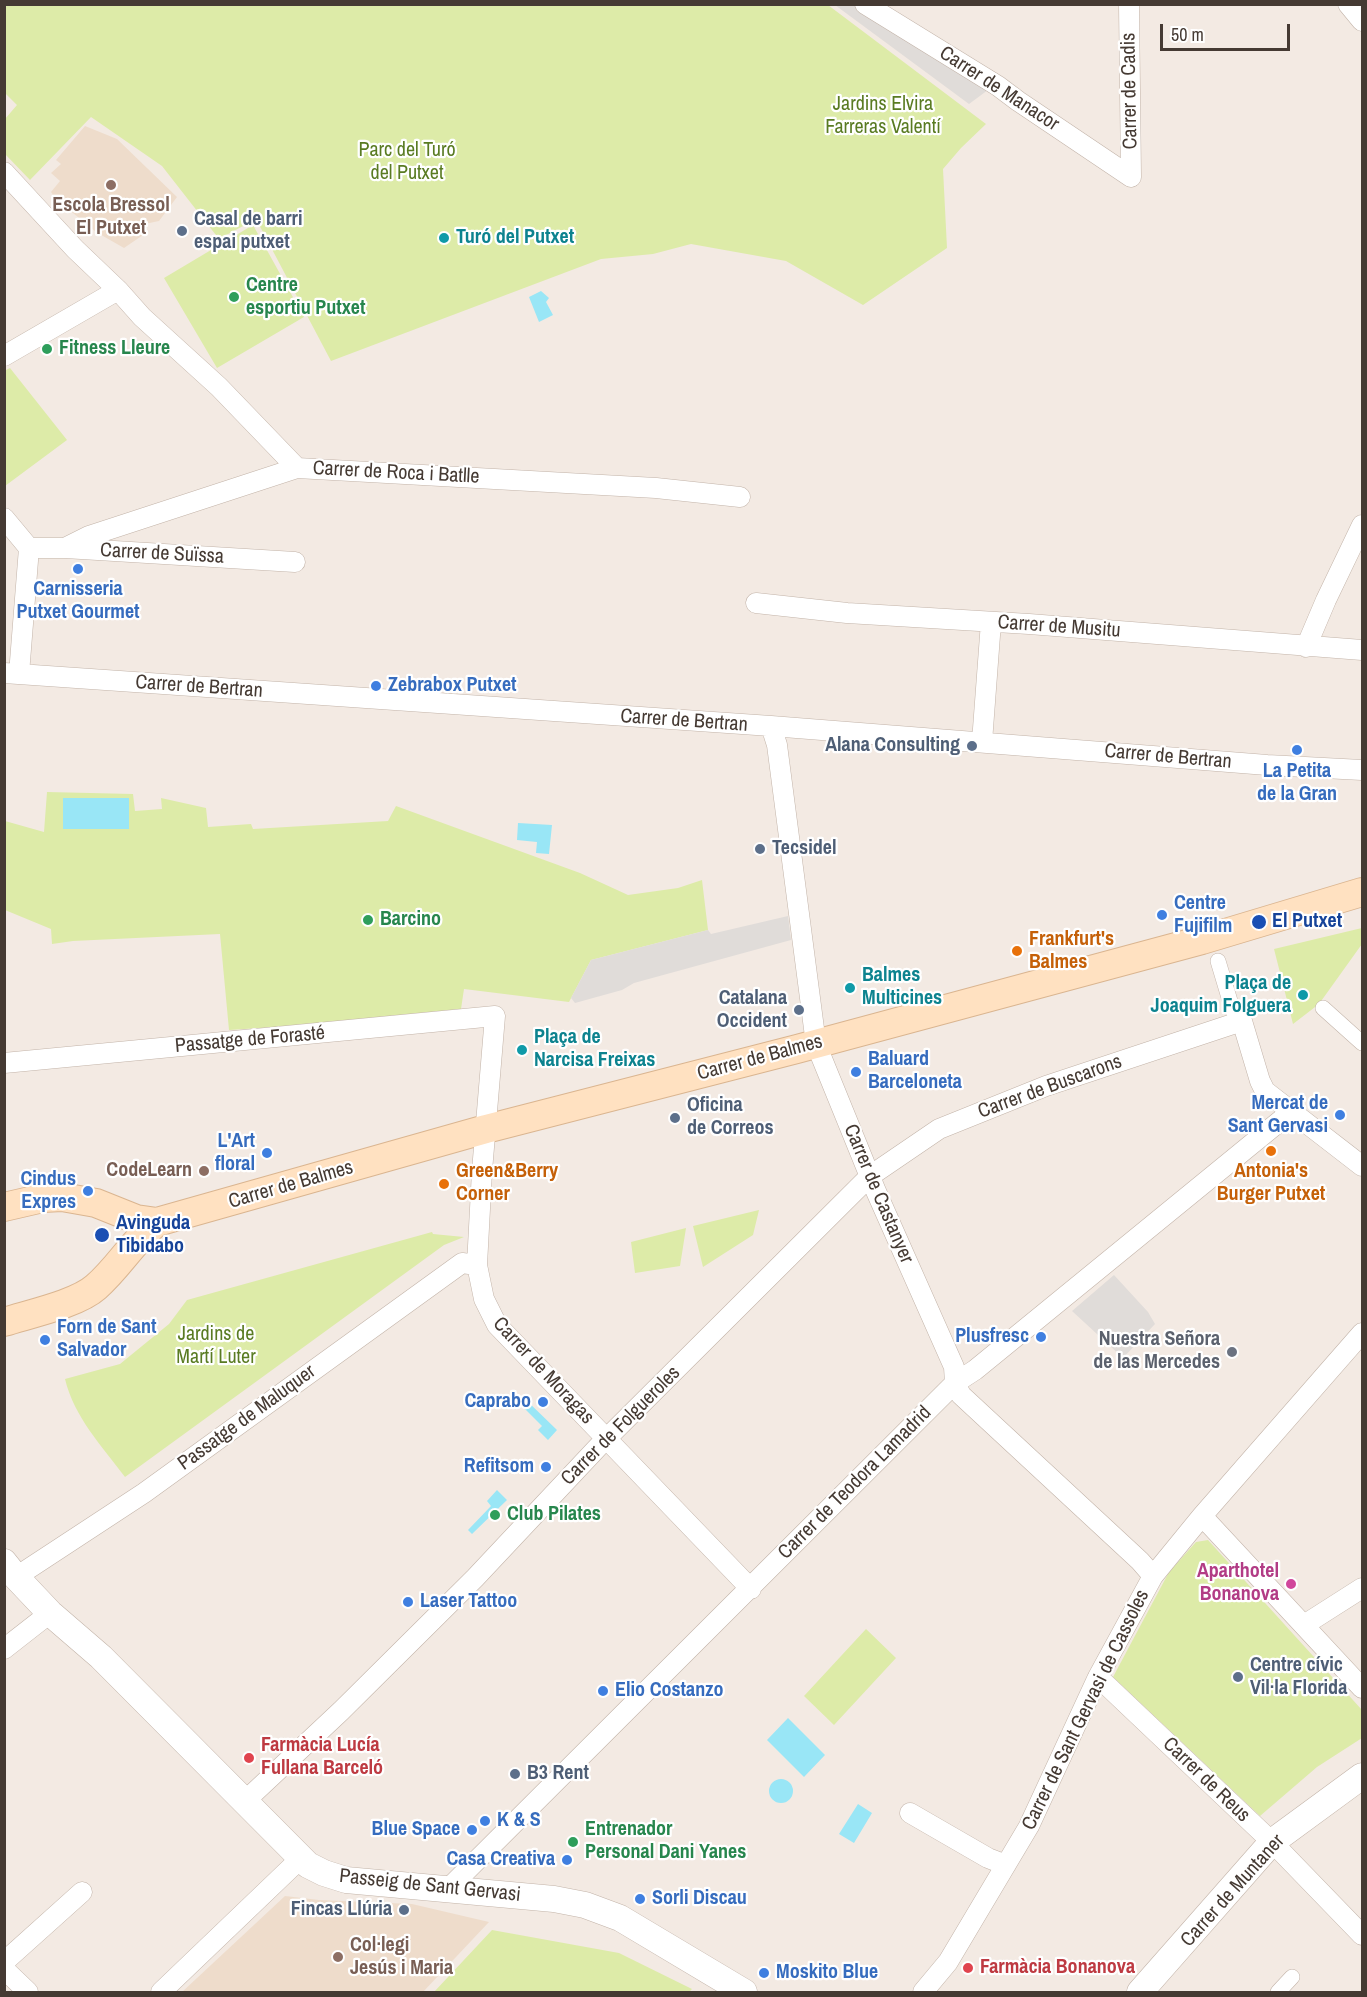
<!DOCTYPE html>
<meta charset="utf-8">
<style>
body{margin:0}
#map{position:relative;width:1367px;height:1997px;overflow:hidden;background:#f3eae3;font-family:"Archivo Narrow",sans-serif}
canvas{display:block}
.frame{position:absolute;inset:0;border:6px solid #453a33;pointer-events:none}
.scale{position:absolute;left:1160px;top:24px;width:130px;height:27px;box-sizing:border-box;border:3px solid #453a33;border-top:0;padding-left:8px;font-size:18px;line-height:21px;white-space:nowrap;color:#453a33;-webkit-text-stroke:4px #fff;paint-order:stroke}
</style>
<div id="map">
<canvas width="1367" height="1997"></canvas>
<div class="frame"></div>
<div class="scale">50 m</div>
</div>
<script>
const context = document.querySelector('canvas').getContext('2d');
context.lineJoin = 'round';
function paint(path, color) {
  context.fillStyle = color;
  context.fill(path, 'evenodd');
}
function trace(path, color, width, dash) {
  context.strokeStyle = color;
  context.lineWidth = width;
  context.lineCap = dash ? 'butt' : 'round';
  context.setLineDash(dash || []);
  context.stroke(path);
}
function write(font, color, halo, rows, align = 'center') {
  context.font = font + ' "Archivo Narrow",sans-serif';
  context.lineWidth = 4.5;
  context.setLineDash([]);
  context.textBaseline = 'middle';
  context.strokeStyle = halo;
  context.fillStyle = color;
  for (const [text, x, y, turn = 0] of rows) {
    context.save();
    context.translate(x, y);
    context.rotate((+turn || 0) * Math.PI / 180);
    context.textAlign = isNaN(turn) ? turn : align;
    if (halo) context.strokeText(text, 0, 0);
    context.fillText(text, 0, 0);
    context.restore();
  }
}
paint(new Path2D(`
 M85 126 117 139 177 197 159 221 140 225 143 235 124 248 96 232 56 199 51 192 60 181 51 173 61 164 56 160Z
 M285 1896 319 1900 412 1904 489 1922 423 1992H182Z`), '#eedccb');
paint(new Path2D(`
 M4 5H828L986 124 961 148 943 169 947 248 863 305 786 261 691 244 653 254 601 259 331 361 256 219 219 239 162 166 91 117 30 180 5 154V119L17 105 5 93Z
 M253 225 304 317 217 368 164 278Z
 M10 368 67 440 5 486 4 371Z
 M47 792 133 794 135 811 162 809 161 798 206 808 208 827 251 824 253 829 388 821 396 806 580 873 628 895 678 888 702 880 708 930 591 960 569 1002 464 989 461 1009 291 1026 229 1030 220 934 73 941 52 944 51 929 5 910V821L44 832Z
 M1362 928V944L1319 1004 1293 1024 1274 949Z
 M759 1210 753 1235 703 1267 693 1226Z
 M686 1228 680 1266 635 1273 631 1242Z
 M432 1232 433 1234 464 1237 444 1245 125 1477C102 1446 74 1417 65 1379L120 1364 169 1324 187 1300Z
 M1208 1540 1362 1710V1738L1317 1767 1260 1816 1113 1677 1169 1572 1196 1542Z
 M866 1629 896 1658 834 1725 804 1696Z
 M492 1930 619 1953 692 1989 689 1992H434Z`), '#ddeba8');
paint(new Path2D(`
 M835 5H863L992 87 969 104Z
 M788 916 791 940 634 983 622 990 575 1003 571 998 591 960 708 930 711 934Z
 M1114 1275 1148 1312 1155 1324 1123 1358 1072 1311Z`), '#e0dcd9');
paint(new Path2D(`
 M541 291 549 298 546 302 553 315 539 322 529 297Z
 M63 798H129V829H63Z
 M518 823 552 825 549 854 536 853 537 842 517 840Z
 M523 1397 557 1430 548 1440 538 1430 542 1426 518 1402Z
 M497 1490 507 1500 472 1534 468 1530 491 1506 487 1501Z
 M788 1718 825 1755 804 1777 767 1740Z
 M769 1791a12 12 0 1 1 24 0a12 12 0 1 1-24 0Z
 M858 1804 872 1813 854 1843 839 1834Z`), '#99e6f6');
const pedestrian = new Path2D(`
 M1218 961 1233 1011 1242 1021
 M1323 1008 1362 1043
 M1278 1992 1292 1977`);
const minor = new Path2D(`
 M865 4 998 86 1018 101 1131 177
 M1129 4 1131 177
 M1348 4 1362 21
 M4 172 75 249 118 290 142 317 219 387 297 468
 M4 356 118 290
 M4 518 29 548
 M29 548H65L295 562
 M65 548 89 536 297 468 656 488 740 497
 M756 603 847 613 1029 624 1362 650
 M1306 647 1326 600 1362 525
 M4 673 771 726 1267 765 1362 770
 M19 674 29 548
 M771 726 777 745 816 1044 875 1189 954 1367 955 1383 961 1395 1140 1561 1153 1576
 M982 742 991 622
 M4 1063 495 1016 482 1171 477 1265 484 1299 497 1325 751 1589
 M1202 1516 1362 1688
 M16 1577 144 1493 462 1263 477 1265
 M1304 1625 1362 1588
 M4 1649 50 1613
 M1098 1677 1272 1842 1362 1935
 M244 1802 341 1711 475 1578 598 1447 870 1176 939 1129 1046 1086 1242 1021 1260 1081 1265 1091 1362 1166
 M910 1813 988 1858 1006 1865
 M449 1888 955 1383 975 1370 1291 1112
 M4 1962 82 1892
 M4 1969 28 1992
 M161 1992 300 1859
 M923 1992 948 1962 1029 1826 1098 1677 1153 1576 1202 1516 1362 1333`);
const tertiary = new Path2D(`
 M4 1562 16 1577 50 1613 101 1657 308 1865 324 1873 346 1880 554 1899 585 1905 620 1918 744 1992
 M1140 1992 1272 1842 1362 1776`);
const secondary = new Path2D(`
 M4 1207 43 1198 62 1197 96 1203 136 1219 157 1222
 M4 1322C29 1314 77 1304 96 1287 119 1267 133 1241 157 1222L486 1129 797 1049 1202 940 1362 892`);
trace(pedestrian, '#c2b3a8', 16);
trace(minor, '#c2b3a8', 21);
trace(tertiary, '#c2b3a8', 27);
trace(secondary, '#dab590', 30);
trace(pedestrian, '#fff', 15);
trace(minor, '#fff', 20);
trace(tertiary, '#fff', 26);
trace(secondary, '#ffe1c1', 28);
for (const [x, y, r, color] of [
 [111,185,6,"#8d6e63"],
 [182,231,6,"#5c6f8a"],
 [444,238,6,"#0f9aa8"],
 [234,297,6,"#2e9e5b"],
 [47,349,6,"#2e9e5b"],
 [78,569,6,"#3f7fe0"],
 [376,686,6,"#3f7fe0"],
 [972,746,6,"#5c6f8a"],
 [1297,750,6,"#3f7fe0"],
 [760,849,6,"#5c6f8a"],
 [1162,915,6,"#3f7fe0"],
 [368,920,6,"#2e9e5b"],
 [1259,922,8,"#1a4fb4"],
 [1017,951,6,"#e8710a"],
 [850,988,6,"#0f9aa8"],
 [1303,995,6,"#0f9aa8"],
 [799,1010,6,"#5c6f8a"],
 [522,1050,6,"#0f9aa8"],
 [856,1072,6,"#3f7fe0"],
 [1340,1115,6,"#3f7fe0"],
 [675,1118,6,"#5c6f8a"],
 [1271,1151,6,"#e8710a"],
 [267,1153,6,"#3f7fe0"],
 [204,1171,6,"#8d6e63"],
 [444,1184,6,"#e8710a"],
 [88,1191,6,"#3f7fe0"],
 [102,1235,8,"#1a4fb4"],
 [1041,1337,6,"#3f7fe0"],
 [45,1340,6,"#3f7fe0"],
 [1232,1352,6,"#6b7280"],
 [543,1402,6,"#3f7fe0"],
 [546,1467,6,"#3f7fe0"],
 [495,1515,6,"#2e9e5b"],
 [1291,1584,6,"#d1479c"],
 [408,1602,6,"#3f7fe0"],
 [1238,1677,6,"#5c6f8a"],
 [603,1691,6,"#3f7fe0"],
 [249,1758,6,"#e0444e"],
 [515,1774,6,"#5c6f8a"],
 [485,1821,6,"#3f7fe0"],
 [472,1830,6,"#3f7fe0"],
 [573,1842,6,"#2e9e5b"],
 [567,1860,6,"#3f7fe0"],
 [640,1899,6,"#3f7fe0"],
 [404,1910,6,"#5c6f8a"],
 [338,1957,6,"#8d6e63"],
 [968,1968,6,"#e0444e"],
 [764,1973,6,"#3f7fe0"]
]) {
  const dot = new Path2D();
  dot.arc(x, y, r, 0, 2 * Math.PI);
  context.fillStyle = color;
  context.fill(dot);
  trace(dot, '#fff', 2);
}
write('20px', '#453a33', '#fff', [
 ["Carrer de Manacor",999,89,33],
 ["Carrer de Cadis",1130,91,-91],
 ["Carrer de Roca i Batlle",396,473,3],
 ["Carrer de Suïssa",162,554,3],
 ["Carrer de Musitu",1059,627,4],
 ["Carrer de Bertran",199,687,4],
 ["Carrer de Bertran",684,721,4],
 ["Carrer de Bertran",1168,757,5],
 ["Passatge de Forasté",250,1040,-5],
 ["Carrer de Balmes",760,1058,-15],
 ["Carrer de Buscarons",1050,1087,-20],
 ["Carrer de Balmes",291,1185,-16],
 ["Carrer de Castanyer",878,1194,67],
 ["Carrer de Moragas",543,1371,47],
 ["Passatge de Maluquer",247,1418,-36],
 ["Carrer de Folgueroles",621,1426,-45],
 ["Carrer de Teodora Lamadrid",855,1483,-45],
 ["Carrer de Sant Gervasi de Cassoles",1086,1710,-64],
 ["Carrer de Reus",1206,1780,44],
 ["Passeig de Sant Gervasi",430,1886,6],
 ["Carrer de Muntaner",1233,1891,-48]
]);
write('20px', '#597b22', '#fff', [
 ["Jardins Elvira",883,105],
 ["Farreras Valentí",883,128],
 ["Parc del Turó",407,151],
 ["del Putxet",407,174],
 ["Jardins de",216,1335],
 ["Martí Luter",216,1358]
]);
write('bold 20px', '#785e54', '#fff', [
 ["Escola Bressol",111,206],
 ["El Putxet",111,229],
 ["CodeLearn",192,1171,"right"],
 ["Col·legi",350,1946,"left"],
 ["Jesús i Maria",350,1969,"left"]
]);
write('bold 20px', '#4e5e75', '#fff', [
 ["Casal de barri",194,220],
 ["espai putxet",194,243],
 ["Alana Consulting",960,746,"right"],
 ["Tecsidel",772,849],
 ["Catalana",787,999,"right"],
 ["Occident",787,1022,"right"],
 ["Oficina",687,1106],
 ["de Correos",687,1129],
 ["Centre cívic",1250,1666],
 ["Vil·la Florida",1250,1689],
 ["B3 Rent",527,1774],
 ["Fincas Llúria",392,1910,"right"]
], 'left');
write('bold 20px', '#0d838f', '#fff', [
 ["Turó del Putxet",456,238],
 ["Balmes",862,976],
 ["Multicines",862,999],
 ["Plaça de",1291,984,"right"],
 ["Joaquim Folguera",1291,1007,"right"],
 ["Plaça de",534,1038],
 ["Narcisa Freixas",534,1061]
], 'left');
write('bold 20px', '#27864d', '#fff', [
 ["Centre",246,286],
 ["esportiu Putxet",246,309],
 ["Fitness Lleure",59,349],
 ["Barcino",380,920],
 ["Club Pilates",507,1515],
 ["Entrenador",585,1830],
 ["Personal Dani Yanes",585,1853]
], 'left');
write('bold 20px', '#366cbe', '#fff', [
 ["Carnisseria",78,590,"center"],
 ["Putxet Gourmet",78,613,"center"],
 ["Zebrabox Putxet",388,686],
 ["La Petita",1297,772,"center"],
 ["de la Gran",1297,795,"center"],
 ["Centre",1174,904],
 ["Fujifilm",1174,927],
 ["Baluard",868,1060],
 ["Barceloneta",868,1083],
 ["Mercat de",1328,1104,"right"],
 ["Sant Gervasi",1328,1127,"right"],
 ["L'Art",255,1142,"right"],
 ["floral",255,1165,"right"],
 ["Cindus",76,1180,"right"],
 ["Expres",76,1203,"right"],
 ["Forn de Sant",57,1328],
 ["Salvador",57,1351],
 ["Plusfresc",1029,1337,"right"],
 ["Caprabo",531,1402,"right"],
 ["Refitsom",534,1467,"right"],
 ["Laser Tattoo",420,1602],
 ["Elio Costanzo",615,1691],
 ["K & S",497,1821],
 ["Blue Space",460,1830,"right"],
 ["Casa Creativa",555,1860,"right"],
 ["Sorli Discau",652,1899],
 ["Moskito Blue",776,1973]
], 'left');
write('bold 20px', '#164399', '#fff', [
 ["El Putxet",1272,922],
 ["Avinguda",116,1224],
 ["Tibidabo",116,1247]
], 'left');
write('bold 20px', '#c56008', '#fff', [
 ["Frankfurt's",1029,940],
 ["Balmes",1029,963],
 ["Green&Berry",456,1172],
 ["Corner",456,1195],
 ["Antonia's",1271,1172,"center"],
 ["Burger Putxet",1271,1195,"center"]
], 'left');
write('bold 20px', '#5b616d', '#fff', [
 ["Nuestra Señora",1220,1340],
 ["de las Mercedes",1220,1363]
], 'right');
write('bold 20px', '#b23c85', '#fff', [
 ["Aparthotel",1279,1572],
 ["Bonanova",1279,1595]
], 'right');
write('bold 20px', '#be3a42', '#fff', [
 ["Farmàcia Lucía",261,1746],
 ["Fullana Barceló",261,1769],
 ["Farmàcia Bonanova",980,1968]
], 'left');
</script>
